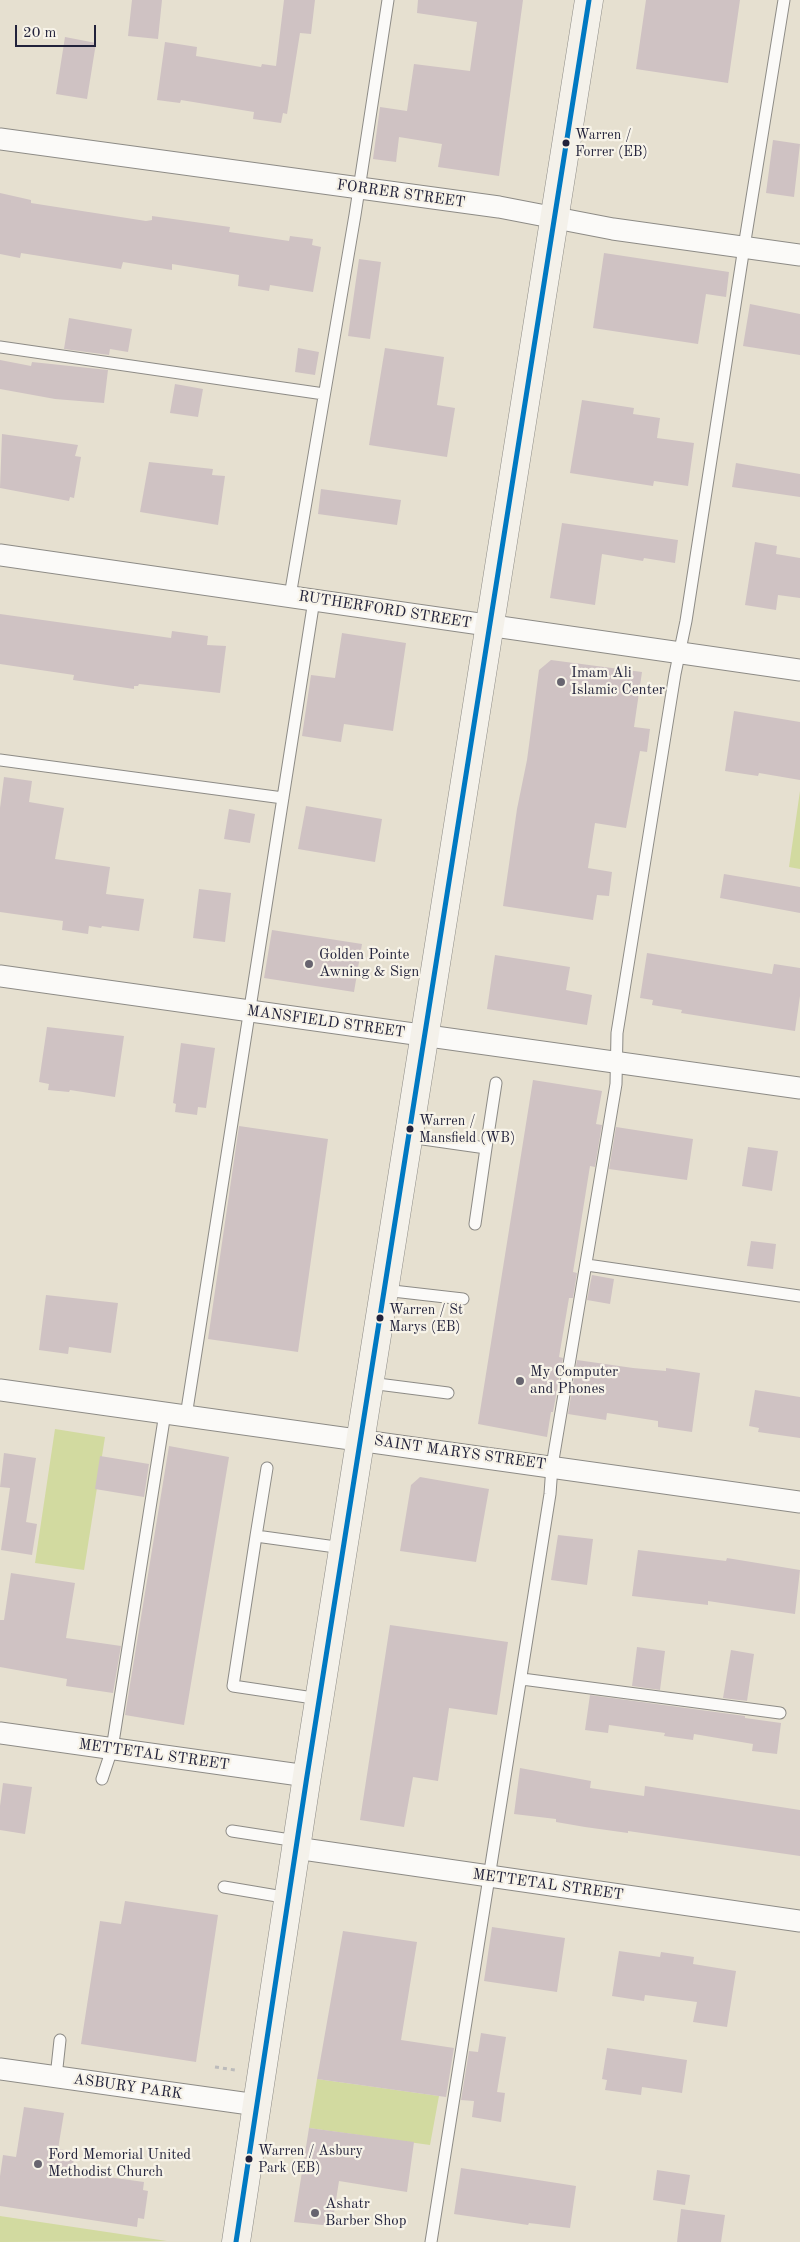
<!DOCTYPE html>
<style>
body{margin:0}
#map{position:relative;width:800px;height:2242px;overflow:hidden;background:#e6e0d0;font-family:"Old Standard TT",serif}
canvas{display:block}
.scale{position:absolute;left:15px;top:25px;width:81px;height:22px;box-sizing:border-box;border:2px solid #22223b;border-top:0;padding-left:6px;font-size:15px;line-height:18px;white-space:nowrap;color:#22223b;-webkit-text-stroke:4px #f7f3e8;paint-order:stroke}
</style>
<div id="map">
<canvas width="800" height="2242"></canvas>
<div class="scale">20 m</div>
</div>
<script>
const context = document.querySelector('canvas').getContext('2d');
context.lineJoin = 'round';
function paint(path, color) {
  context.fillStyle = color;
  context.fill(path, 'evenodd');
}
function trace(path, color, width, dash) {
  context.strokeStyle = color;
  context.lineWidth = width;
  context.lineCap = dash ? 'butt' : 'round';
  context.setLineDash(dash || []);
  context.stroke(path);
}
function write(font, color, halo, rows, align = 'center') {
  context.font = font + ' "Old Standard TT",serif';
  context.lineWidth = 4.5;
  context.setLineDash([]);
  context.textBaseline = 'middle';
  context.strokeStyle = halo;
  context.fillStyle = color;
  for (const [text, x, y, turn = 0] of rows) {
    context.save();
    context.translate(x, y);
    context.rotate((+turn || 0) * Math.PI / 180);
    context.textAlign = isNaN(turn) ? turn : align;
    if (halo) context.strokeText(text, 0, 0);
    context.fillText(text, 0, 0);
    context.restore();
  }
}
paint(new Path2D(`
 M800 791V869L789 867Z
 M55 1429 105 1437 84 1570 35 1563Z
 M317 2079 439 2096 430 2145 309 2128Z
 M0 2216 167 2241 0 2242Z`), '#d2daa0');
paint(new Path2D(`
 M132 0H162L158 39 128 36Z
 M284 0H315L311 34 300 33 287 114 283 113 281 123 253 119 254 112 181 100 180 103 157 100 165 42 197 47 196 56 261 67 262 64 276 66Z
 M418 0H523L499 176 438 167 442 144 399 137 396 162 373 159 380 107 407 111 414 64 470 71 477 22 417 13Z
 M646 0H740L728 83 636 69Z
 M65 37 96 43 87 99 56 94Z
 M773 140 800 144 794 197 766 193Z
 M0 193 31 200V203L146 221 152 220V216L230 227 229 232 289 241 290 236 313 239 312 245 321 247 313 292 270 285 269 291 238 286 239 275 172 264V270L123 262 121 269 21 253 20 258 0 254Z
 M604 253 729 272 726 297 706 294 698 344 593 328Z
 M359 259 381 262 370 339 348 336Z
 M750 304 800 314V355L743 346Z
 M69 318 132 329 128 352 110 349 109 355 64 349Z
 M298 348 319 352 315 375 295 372Z
 M385 348 444 357 437 405 455 408 447 457 369 445Z
 M0 360 31 366 32 362 108 370 104 403 55 399 0 389Z
 M175 384 203 389 198 417 170 413Z
 M582 400 634 408 633 414 660 418 657 438 694 443 688 486 654 481 653 486 570 473Z
 M2 434 78 445 75 456 81 457 74 498 70 497 69 501 0 488Z
 M149 462 213 469 212 475 225 476 218 525 140 512Z
 M736 463 800 474V497L732 487Z
 M321 489 401 500 397 525 318 514Z
 M562 523 678 540 675 563 644 558 643 561 602 554 595 605 550 598Z
 M755 542 777 546 776 554 800 558V598L778 595 776 610 745 605Z
 M0 614 171 638 172 631 208 636 207 645 226 646 220 693 139 684 138 686H134V689L73 680 74 675 0 664Z
 M342 633 406 643 393 731 344 724 341 742 302 736 311 675 335 678Z
 M551 660 642 672 634 727 650 729 647 752 640 751 626 828 595 823 588 868 612 872 609 896 597 895 593 920 503 906 517 809 527 760 539 670Z
 M734 711 800 722V780L759 773 758 776 725 771Z
 M4 777 32 781 29 802 64 808 55 859 110 867 106 894 144 899 139 931 102 926 101 928 89 926 88 934 62 930 63 921 0 912V808Z
 M306 806 382 819 375 862 298 849Z
 M229 809 255 814 250 843 224 839Z
 M724 874 800 887V913L720 898Z
 M199 889 231 893 225 942 193 938Z
 M272 930 362 944 354 992 264 978Z
 M647 953 772 974 774 964 800 968V996L795 1031 681 1013 682 1010 652 1005 653 1000 640 998Z
 M495 955 570 967 566 990 592 995 587 1025 487 1009Z
 M47 1027 124 1036 115 1097 70 1090 69 1092 48 1090 49 1084 39 1082Z
 M181 1043 215 1048 206 1108 198 1107 197 1115 175 1112 176 1104 173 1103Z
 M533 1080 602 1091 596 1124 602 1125 595 1167 590 1166 573 1272 577 1273 573 1298H569L559 1357 563 1358 553 1412H551L547 1437 478 1424Z
 M239 1126 328 1139 298 1352 208 1339Z
 M616 1127 693 1139 687 1180 609 1169Z
 M748 1147 778 1151 772 1191 742 1186Z
 M751 1241 776 1244 773 1269 747 1266Z
 M592 1275 614 1279 610 1304 587 1300Z
 M46 1295 118 1303 111 1353 69 1347 68 1354 39 1350Z
 M577 1360 633 1368 666 1371V1368L700 1373 692 1432 658 1427V1421L607 1413 606 1420 568 1414Z
 M755 1390 800 1397V1438L758 1432 759 1428 749 1426Z
 M169 1446 229 1457 184 1725 125 1715Z
 M4 1453 36 1458 26 1522 37 1524 32 1555 1 1550 10 1488 0 1487Z
 M100 1456 149 1464 144 1497 95 1489Z
 M420 1477 489 1489 476 1562 400 1551 411 1485Z
 M558 1535 593 1539 587 1585 551 1580Z
 M638 1550 726 1561 727 1558 800 1570 795 1614 708 1601V1605L632 1596Z
 M11 1573 75 1583 66 1638 121 1646 113 1693 66 1686 67 1679 0 1667V1620H4Z
 M390 1625 508 1642 497 1715 449 1708 438 1781 413 1777 404 1827 360 1820Z
 M637 1647 665 1651 660 1690 632 1686Z
 M731 1650 754 1654 747 1701 723 1698Z
 M590 1695 745 1716V1718L781 1723 777 1754 752 1751 753 1744 694 1734 693 1740 664 1736 665 1733 609 1725 608 1733 585 1730Z
 M520 1768 591 1781 590 1788 644 1796 645 1786 800 1810V1856L628 1831V1833L585 1827 556 1822V1819L514 1814Z
 M3 1783 32 1787 25 1834 0 1830V1806Z
 M125 1901 218 1915 196 2062 81 2044 100 1921 121 1924Z
 M492 1927 565 1938 557 1992 484 1981Z
 M343 1931 417 1942 401 2040 454 2048 446 2097 317 2079Z
 M619 1951 660 1957 661 1952 694 1957 693 1964 736 1971 727 2027 693 2022 697 2002 645 1995 644 2001 612 1996Z
 M481 2033 506 2037 497 2092 505 2093 501 2122 472 2117 474 2101 461 2100 469 2051 478 2052Z
 M607 2048 687 2060 682 2093 642 2087 641 2095 605 2090 607 2080 602 2079Z
 M24 2107 64 2113 58 2149 75 2152 72 2172 144 2182 143 2190 148 2191 144 2219 138 2218 137 2227 0 2206V2176L3 2155 16 2157Z
 M309 2128 414 2142 407 2192 339 2181 332 2226 294 2222Z
 M461 2168 576 2186 570 2228 529 2223 528 2225 454 2214Z
 M657 2170 690 2175 685 2205 653 2200Z
 M681 2209 725 2215 721 2242H677Z`), '#cfc2c3');
const lane = new Path2D(`
 M0 347 324 394
 M290 596 355 215 388 0
 M0 760 283 798
 M409 1137 486 1148 475 1224
 M486 1148 496 1083
 M587 1265 800 1296
 M384 1290 463 1299
 M370 1383 448 1393
 M186 1416 314 600
 M256 1536 267 1468
 M522 1679 780 1713
 M320 1699 233 1686 256 1536 343 1548
 M102 1779 112 1749 165 1413
 M232 1831 297 1841
 M224 1887 289 1898
 M56 2077 60 2040
 M431 2242 550 1494 552 1466 616 1084 617 1033 675 674 686 621 744 247 784 0`);
const street = new Path2D(`
 M0 139 499 207 613 229 800 255
 M0 555 800 670
 M0 976 800 1088
 M0 1390 800 1502
 M0 1733 307 1776
 M296 1848 800 1921
 M0 2069 257 2105`);
const secondary = new Path2D(`
 M236 2242 307 1776 589 0`);
trace(lane, '#8d8b86', 13);
trace(street, '#8d8b86', 23);
trace(secondary, '#8d8b86', 29);
trace(new Path2D(`
 M215 2067 235 2070`), '#bcbbbb', 3, [4, 4]);
trace(lane, '#fbfaf8', 11);
trace(street, '#fbfaf8', 21);
trace(secondary, '#f4f1ea', 28);
trace(new Path2D(`
 M236 2242 307 1776 589 0`), '#0079c2', 5);
for (const [x, y, r, color] of [
 [566,143,4.5,"#22223b"],
 [561,682,5,"#67646f"],
 [309,964,5,"#67646f"],
 [410,1129,4.5,"#22223b"],
 [380,1318,4.5,"#22223b"],
 [520,1381,5,"#67646f"],
 [249,2159,4.5,"#22223b"],
 [38,2164,5,"#67646f"],
 [315,2213,5,"#67646f"]
]) {
  const dot = new Path2D();
  dot.arc(x, y, r, 0, 2 * Math.PI);
  context.fillStyle = color;
  context.fill(dot);
  trace(dot, '#f7f3e8', 2);
}
write('14px', '#22223b', '#f7f3e8', [
 ["Warren /",575,135],
 ["Forrer (EB)",575,152],
 ["Warren /",419,1121],
 ["Mansfield (WB)",419,1138],
 ["Warren / St",389,1310],
 ["Marys (EB)",389,1327],
 ["Warren / Asbury",258,2151],
 ["Park (EB)",258,2168]
], 'left');
write('15px', '#22223b', '#f7f3e8', [
 ["FORRER STREET",401,194,8],
 ["RUTHERFORD STREET",385,610,9],
 ["MANSFIELD STREET",326,1022,8],
 ["SAINT MARYS STREET",460,1453,8],
 ["METTETAL STREET",154,1755,8],
 ["METTETAL STREET",548,1885,8],
 ["ASBURY PARK",128,2087,8]
]);
write('15px', '#22223b', '#f7f3e8', [
 ["Imam Ali",571,673],
 ["Islamic Center",571,690],
 ["Golden Pointe",319,955],
 ["Awning & Sign",319,972],
 ["My Computer",530,1372],
 ["and Phones",530,1389],
 ["Ford Memorial United",48,2155],
 ["Methodist Church",48,2172],
 ["Ashatr",325,2204],
 ["Barber Shop",325,2221]
], 'left');
</script>
